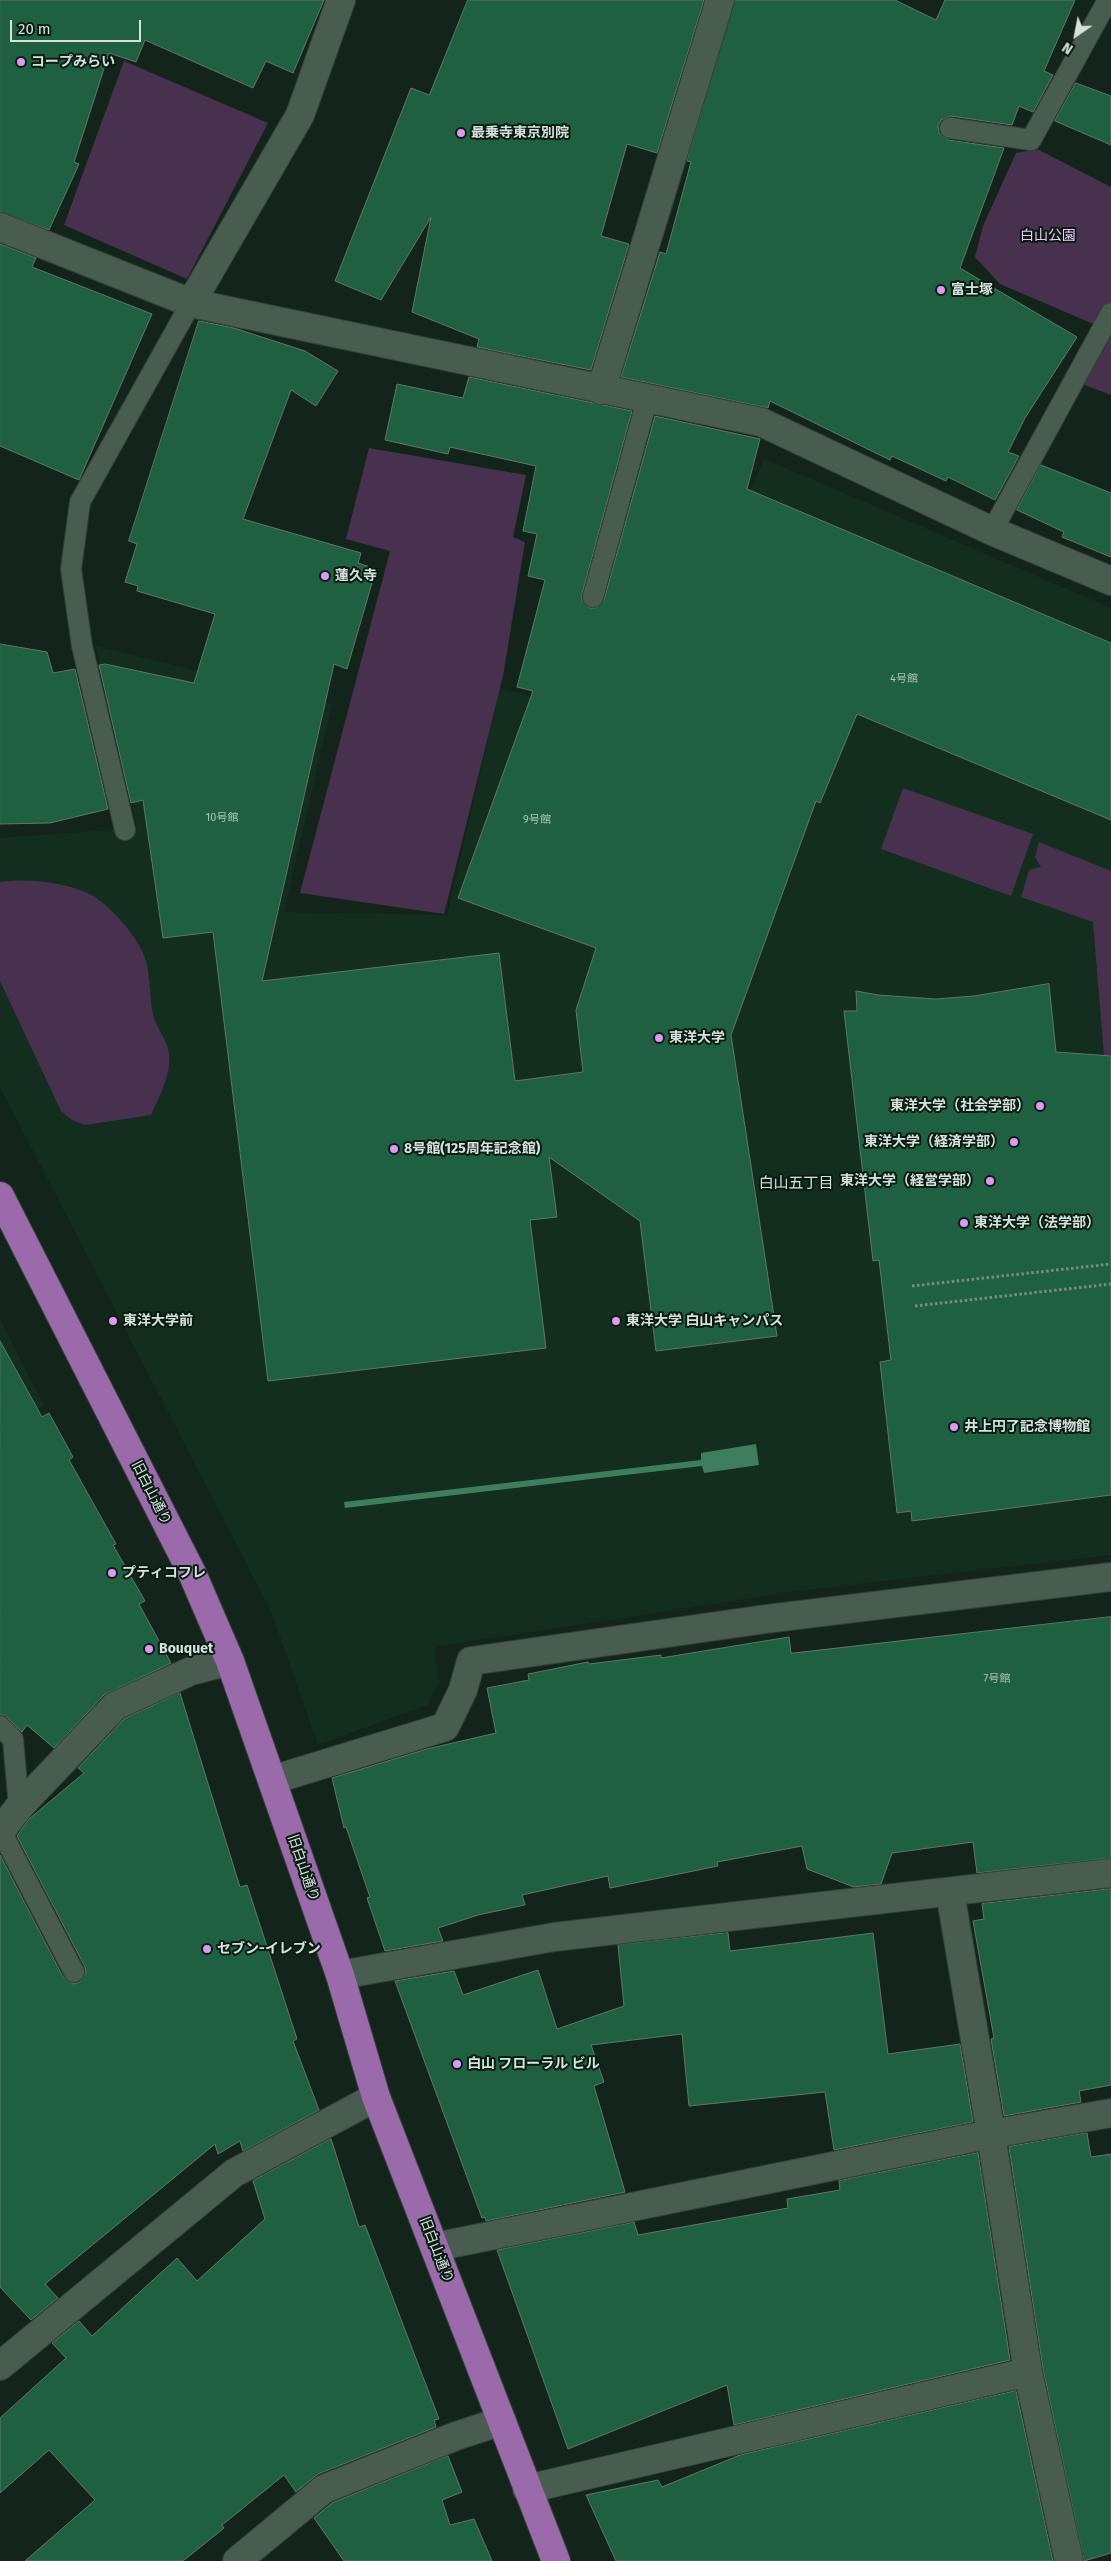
<!DOCTYPE html>
<meta charset="utf-8">
<style>
body{margin:0}
#map{position:relative;width:1111px;height:2561px;overflow:hidden;background:#13251b;font-family:"Fira Sans",sans-serif}
canvas{display:block}
.north{position:absolute;left:1051px;top:10px;width:50px;height:50px;-webkit-text-stroke:4px #091c12;paint-order:stroke;rotate:213deg;font-size:14px;font-weight:700;line-height:20px;text-align:center;color:#d6e2db}
.north::after{content:'';display:block;margin:auto;width:18px;height:22px;background:#d6e2db;clip-path:polygon(50% 0,100% 100%,50% 72%,0 100%)}
.scale{position:absolute;left:10px;top:20px;width:131px;height:22px;box-sizing:border-box;border:2px solid #d6e2db;border-top:0;padding-left:6px;font-size:15px;line-height:18px;white-space:nowrap;color:#d6e2db;-webkit-text-stroke:4px #091c12;paint-order:stroke}
</style>
<div id="map">
<canvas width="1111" height="2561"></canvas>
<div class="north">N</div>
<div class="scale">20 m</div>
</div>
<script>
const context = document.querySelector('canvas').getContext('2d');
context.lineJoin = 'round';
function paint(path, color) {
  context.fillStyle = color;
  context.fill(path, 'evenodd');
}
function trace(path, color, width, dash) {
  context.strokeStyle = color;
  context.lineWidth = width;
  context.lineCap = dash ? 'butt' : 'round';
  context.setLineDash(dash || []);
  context.stroke(path);
}
function write(font, color, halo, rows, align = 'center') {
  context.font = font + ' "Fira Sans","Noto Sans JP",sans-serif';
  context.lineWidth = 4;
  context.setLineDash([]);
  context.textBaseline = 'middle';
  context.strokeStyle = halo;
  context.fillStyle = color;
  for (const [text, x, y, turn = 0] of rows) {
    context.save();
    context.translate(x, y);
    context.rotate((+turn || 0) * Math.PI / 180);
    context.textAlign = isNaN(turn) ? turn : align;
    if (halo) context.strokeText(text, 0, 0);
    context.fillText(text, 0, 0);
    context.restore();
  }
}
paint(new Path2D(`
 M764 459 1111 608V1555L797 1591 434 1647 439 1683 427 1705 318 1745 271 1611 0 1087V838L137 828 96 646 332 704 284 912 447 915 500 688 647 729Z
 M0 1319 44 1406 0 1431Z`), '#132d1f');
paint(new Path2D(`
 M124 61 268 123 187 279 64 225Z
 M1037 149 1111 187V395L1074 381 1105 329 1000 284 975 257 983 226 1016 153Z
 M369 448 526 475 513 537 525 542 503 676 444 914 300 893 390 551 346 539Z
 M903 788 1033 834 1011 896 881 849Z
 M1039 842 1111 871V1056L1104 1055 1093 922 1021 897 1029 870 1041 867 1035 857Z
 M0 882C25 878 60 882 83 891 107 900 139 937 146 961 151 978 149 997 153 1014 156 1027 165 1037 168 1049 174 1070 159 1097 151 1115L85 1125 72 1120 61 1111 0 981Z`), '#48304f');
paint(new Path2D(`
 M756 1444 759 1465 704 1473 702 1466 345 1508 344 1502 701 1460V1453Z`), '#3e7d5d');
const building = new Path2D(`
 M0 0H324L293 73 266 61 253 88 145 40 136 62 109 53 74 162 79 164 49 230 0 212Z
 M468 0H704L657 153 627 144 601 236 629 244 591 370 477 347 479 339 412 312 431 217 381 300 335 281 411 88 429 95Z
 M735 0H895L936 20 945 0H1075L1044 71 1053 75 1033 112 1019 106 1012 125 951 116 941 120 938 126 939 133 948 140 1004 148 960 268 1077 337 1025 418 1008 452 1019 456 995 500 948 477 946 481 892 456 890 460 770 401 768 408 621 377 660 252 666 254 691 162 687 161Z
 M1076 83 1111 96V145L1055 121Z
 M0 244 36 258 32 267 152 314 79 480 0 446Z
 M199 321 234 328 305 351 338 371 316 406 291 390 243 519 361 553 358 563 376 569 347 669 334 664 262 981 499 953 515 1081 583 1072 576 1010 596 948 458 898 533 691 517 687 545 580 528 576 537 534 523 531 536 466 450 447 448 454 385 440 397 384 463 398 469 377 632 411 582 594V600L589 608H596L604 600 655 416 760 439 747 489 1111 643V820L857 714 820 803 816 801 731 1035 777 1336 656 1351 640 1221 549 1157 557 1217 530 1220 546 1348 268 1381 213 932 163 938 143 800 131 803 99 665 105 664 194 683 215 614 137 591 138 586 125 582 137 544 129 541Z
 M1041 465 1111 493V557L1062 537 1064 532 1017 510Z
 M0 644 47 652 53 673 75 669 108 809 50 823 0 824Z
 M1049 984 1056 1052 1111 1056V1495L912 1521 911 1511 897 1513 880 1362 891 1360 879 1260 873 1261 844 1011H857L856 991 878 995 936 999 974 996Z
 M0 1341 42 1417 49 1413 73 1457 69 1460 116 1544 113 1545 145 1601 139 1604 171 1663 104 1695 54 1748 27 1725 22 1732 8 1718 0 1714Z
 M1111 1617V1858L977 1873 973 1842 892 1853 881 1884 854 1887 807 1869 802 1846 717 1862 718 1866 610 1888 608 1876 522 1895 525 1905 478 1915 438 1928 443 1941 385 1951 367 1898 370 1897 346 1827 344 1828 332 1778 427 1749 496 1733 487 1688 529 1680 528 1674 588 1662 589 1664 661 1655V1658L789 1637 791 1653Z
 M180 1693 240 1887 247 1885 297 2039 293 2041 319 2110 243 2151 240 2141 218 2154 215 2144 45 2284 58 2298 31 2320 0 2287V1855L63 1977 73 1984 80 1982 86 1973 85 1967 17 1836 29 1819 84 1773 78 1768 124 1719Z
 M1111 1889V2085L1079 2091 1081 2102 1004 2116 991 2039 994 2038 973 1921 984 1919 982 1904Z
 M728 1933 730 1951 873 1933 888 2054 960 2044 973 2122 834 2150 825 2092 689 2106 682 2034 591 2045 604 2082 594 2086 625 2192 486 2221 485 2217 482 2218 395 1981 454 1971 463 1995 538 1970 557 2029 624 2006 618 1945Z
 M1087 2133 1091 2157 1111 2154V2553L1084 2561 1043 2369 1009 2147Z
 M331 2139 359 2227 365 2225 439 2419 434 2420 436 2427 318 2474 296 2492 284 2475 222 2525 224 2528 183 2561H25L95 2500 49 2450 0 2493V2418L66 2358 52 2343 79 2321 92 2336 177 2258 197 2281 265 2219 253 2181Z
 M978 2153 1010 2360 734 2425 727 2385 568 2449 497 2250 634 2222 638 2235 788 2208 787 2199 840 2190 839 2181Z
 M1016 2391 1053 2561H616L586 2495 658 2480 662 2487 740 2455Z
 M448 2456 462 2492 442 2500 450 2525 474 2519 492 2561H344L314 2518 332 2503Z`);
paint(building, '#1f6042');
trace(building, '#61766a', 1);
const service = new Path2D(`
 M950 128 1031 140 1104 7
 M992 531 1111 313
 M593 597 647 400
 M125 830 82 646 71 569 80 502 191 303
 M0 1726 13 1739 19 1807
 M1 1831 74 1972`);
const minor = new Path2D(`
 M0 227 191 303 761 422 992 531 1111 581
 M191 303 300 115 341 0
 M601 390 720 0
 M272 1780 445 1727 463 1690 471 1661 766 1619 1111 1577
 M0 1832 19 1807 115 1706 191 1671 230 1661
 M950 1892 991 2134 1028 2372 1069 2561
 M340 1975 554 1937 1111 1873
 M435 2247 991 2134 1111 2113
 M0 2366 234 2173 376 2097
 M527 2489 1028 2372
 M237 2561 324 2489 456 2436 502 2421`);
const trunk = new Path2D(`
 M0 1196 192 1573 230 1661 340 1975 376 2097 556 2561`);
trace(service, '#344139', 22);
trace(minor, '#344139', 30);
trace(trunk, '#344139', 30);
trace(new Path2D(`
 M912 1286 1111 1264
 M915 1306 1111 1284`), '#7b8a82', 3, [2.5, 2.5]);
trace(service, '#485c50', 20);
trace(minor, '#485c50', 28);
trace(trunk, '#9a6aaa', 28);
for (const [x, y, r, color] of [
 [21,62,5,"#de98f2"],
 [461,133,5,"#de98f2"],
 [941,290,5,"#de98f2"],
 [325,576,5,"#de98f2"],
 [659,1038,5,"#de98f2"],
 [1040,1106,5,"#de98f2"],
 [1014,1142,5,"#de98f2"],
 [394,1149,5,"#de98f2"],
 [990,1181,5,"#de98f2"],
 [964,1223,5,"#de98f2"],
 [113,1321,5,"#de98f2"],
 [616,1321,5,"#de98f2"],
 [954,1427,5,"#de98f2"],
 [112,1573,5,"#de98f2"],
 [149,1649,5,"#de98f2"],
 [207,1949,5,"#de98f2"],
 [457,2064,5,"#de98f2"]
]) {
  const dot = new Path2D();
  dot.arc(x, y, r, 0, 2 * Math.PI);
  context.fillStyle = color;
  context.fill(dot);
  trace(dot, '#091c12', 2);
}
write('11px', '#a8c2b5', null, [
 ["4号館",904,679],
 ["10号館",222,818],
 ["9号館",537,820],
 ["7号館",997,1679]
]);
write('bold 14px', '#d6e2db', '#091c12', [
 ["コープみらい",31,62],
 ["最乗寺東京別院",471,133],
 ["富士塚",951,290],
 ["蓮久寺",335,576],
 ["東洋大学",669,1038],
 ["東洋大学（社会学部）",1030,1106,"right"],
 ["東洋大学（経済学部）",1004,1142,"right"],
 ["8号館(125周年記念館)",404,1149],
 ["東洋大学（経営学部）",980,1181,"right"],
 ["東洋大学（法学部）",974,1223],
 ["東洋大学前",123,1321],
 ["東洋大学 白山キャンパス",626,1321],
 ["井上円了記念博物館",964,1427],
 ["プティコフレ",122,1573],
 ["Bouquet",159,1649],
 ["セブン-イレブン",217,1949],
 ["白山 フローラル ビル",467,2064]
], 'left');
write('14px', '#f2c6ff', '#091c12', [
 ["白山公園",1048,236]
]);
write('14px', '#d6e2db', '#091c12', [
 ["旧白山通り",151,1493,63],
 ["旧白山通り",303,1868,71],
 ["旧白山通り",436,2250,69]
]);
write('15px', '#d6e2db', '#091c12', [
 ["白山五丁目",796,1184]
]);
</script>
